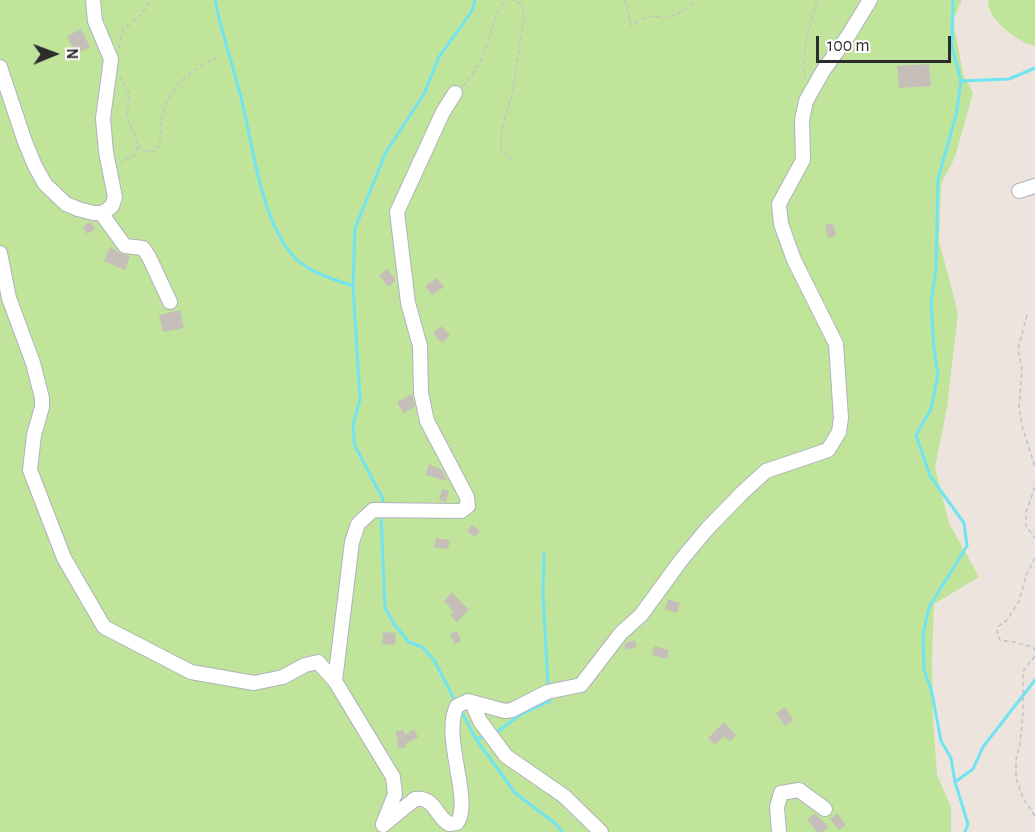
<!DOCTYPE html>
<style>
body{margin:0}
#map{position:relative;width:1035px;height:832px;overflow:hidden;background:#ede4de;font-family:"Alegreya Sans",sans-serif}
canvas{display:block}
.north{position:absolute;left:24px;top:24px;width:60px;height:60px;-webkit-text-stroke:4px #fff;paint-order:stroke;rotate:89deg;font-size:16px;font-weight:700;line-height:24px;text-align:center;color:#2c2c2c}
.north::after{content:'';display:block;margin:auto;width:21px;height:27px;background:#2c2c2c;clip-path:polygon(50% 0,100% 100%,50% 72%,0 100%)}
.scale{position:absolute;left:816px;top:36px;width:135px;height:27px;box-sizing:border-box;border:3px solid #2c2c2c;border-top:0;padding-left:8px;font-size:18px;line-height:21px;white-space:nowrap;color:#2c2c2c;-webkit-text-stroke:4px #fff;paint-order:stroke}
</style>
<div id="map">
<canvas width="1035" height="832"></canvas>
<div class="north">N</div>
<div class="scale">100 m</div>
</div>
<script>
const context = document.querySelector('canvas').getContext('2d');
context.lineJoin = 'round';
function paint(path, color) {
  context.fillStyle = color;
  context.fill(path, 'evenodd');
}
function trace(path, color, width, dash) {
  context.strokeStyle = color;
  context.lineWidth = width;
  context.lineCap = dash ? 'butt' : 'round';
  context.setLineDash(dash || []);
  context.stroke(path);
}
paint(new Path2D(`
 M0 0H962L953 20 963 74 973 93 955 157 941 184 939 241 958 313 947 407 935 468 949 523 979 577 934 604 932 662 933 717 937 775 951 807V832H0Z
 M988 0H1035V46C1018 43 986 18 988 0Z`), '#c0e49a');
trace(new Path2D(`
 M215 0C222 35 234 68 242 102 253 147 260 209 286 247 302 271 327 277 353 286
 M953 0 952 47 961 81 956 115 938 179 936 268 931 303 934 348 938 374 931 409 916 435 930 476 964 523 967 546 929 607 923 635 924 669 932 693 941 741 951 758 955 782 968 824 965 832
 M961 81 1009 79 1035 68
 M382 505 383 499 355 446 353 425 360 399 353 286 355 228 386 152 424 94 439 57 472 11 475 0
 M381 514 385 608 394 624 409 642 422 647 434 660 456 703
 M544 554 543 595 548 684
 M460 709 476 739 515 793 556 824 562 832
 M497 732 520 715 550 701
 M476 739 483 737
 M955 782 973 769 983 747 1035 680`), '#70e4f0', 3);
paint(new Path2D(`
 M81 29 90 47 76 54 67 36Z
 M929 64 931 86 899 88 897 66Z
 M91 222 95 229 87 234 83 226Z
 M833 223 836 236 828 238 825 225Z
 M110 247 121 254 130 256 125 270 104 261Z
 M387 269 396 280 389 287 379 276Z
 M437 278 444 287 432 295 425 286Z
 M180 310 184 328 163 332 159 315Z
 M441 326 450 335 442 343 433 333Z
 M412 394 415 407 403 413 397 402Z
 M429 464 442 470 447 481 426 475Z
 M442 489 449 491 446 502 439 500Z
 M472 525 480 531 475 537 467 531Z
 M436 538 450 540 448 549 434 547Z
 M452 592 469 610 457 622 450 615 453 611 444 601Z
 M668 599 680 603 677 613 665 609Z
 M457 631 461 641 455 644 450 634Z
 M383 632 396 633 395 645 382 644Z
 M635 640 637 647 625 650V643Z
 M654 646 669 650 667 659 652 655Z
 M785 707 793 720 785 726 776 713Z
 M724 722 736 735 730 741 724 736 715 745 708 738Z
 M414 729 418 737 405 744 406 747 398 748 396 731 404 730V735Z
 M815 813 829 827 822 832H817L807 819Z
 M837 813 846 825 839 830 830 819Z`), '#c6bfb9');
const minor = new Path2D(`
 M0 67 25 142 35 166 45 184 66 204 78 209 93 213H101L107 210 112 206 115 197 106 152 103 118 111 59 95 21 93 0
 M1019 191 1035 186
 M101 213 125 246 143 248 149 257 170 302
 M0 253 9 298 33 363 42 398V407L34 435 30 470 64 558 104 627 191 672 254 683 283 677 305 665 318 662 335 681 393 777 395 794 383 824
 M335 681 352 542 358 524 373 510 461 511 468 506 467 497 427 421 421 393 420 346 408 303 397 212 443 112 455 93
 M472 703 480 721 506 756 564 796 601 832
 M383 825 415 799C436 797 435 816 449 824L457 823C473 800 441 737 457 706L468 701 505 711 512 710 547 692 581 685 621 633 641 615 682 559 708 528 742 493 766 471 828 450 839 432 841 418 836 344 794 260 781 224 779 204 803 160 802 120 806 101 823 71 848 36 870 0
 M779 832 777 807 781 793 799 790 825 809`);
trace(minor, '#aeb3bc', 16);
trace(new Path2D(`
 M625 0 631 25 648 16 666 18 683 11 695 0
 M119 48 123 30 140 15 152 0
 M120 76 129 93 127 117 138 144 135 155 120 163
 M805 79C801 50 810 27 817 0
 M463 87 480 63 491 34 497 12 506 0
 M138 145 144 151 154 152C165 138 158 132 162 117 168 89 191 68 217 58
 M512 160 501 151 502 128 512 94 524 18 522 4 513 0
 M1027 315 1018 349 1022 369 1019 408 1022 426 1035 467
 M1035 487 1026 512V526L1035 538
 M1035 558 1027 573 1019 601 1007 620 999 626 997 631 1000 640 1014 642 1033 647 1035 651
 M1035 656 1023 671V714L1020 743 1016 760V778L1023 798 1035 816`), '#c4c4c4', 1.5, [4.5, 3]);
trace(minor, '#fff', 14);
</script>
